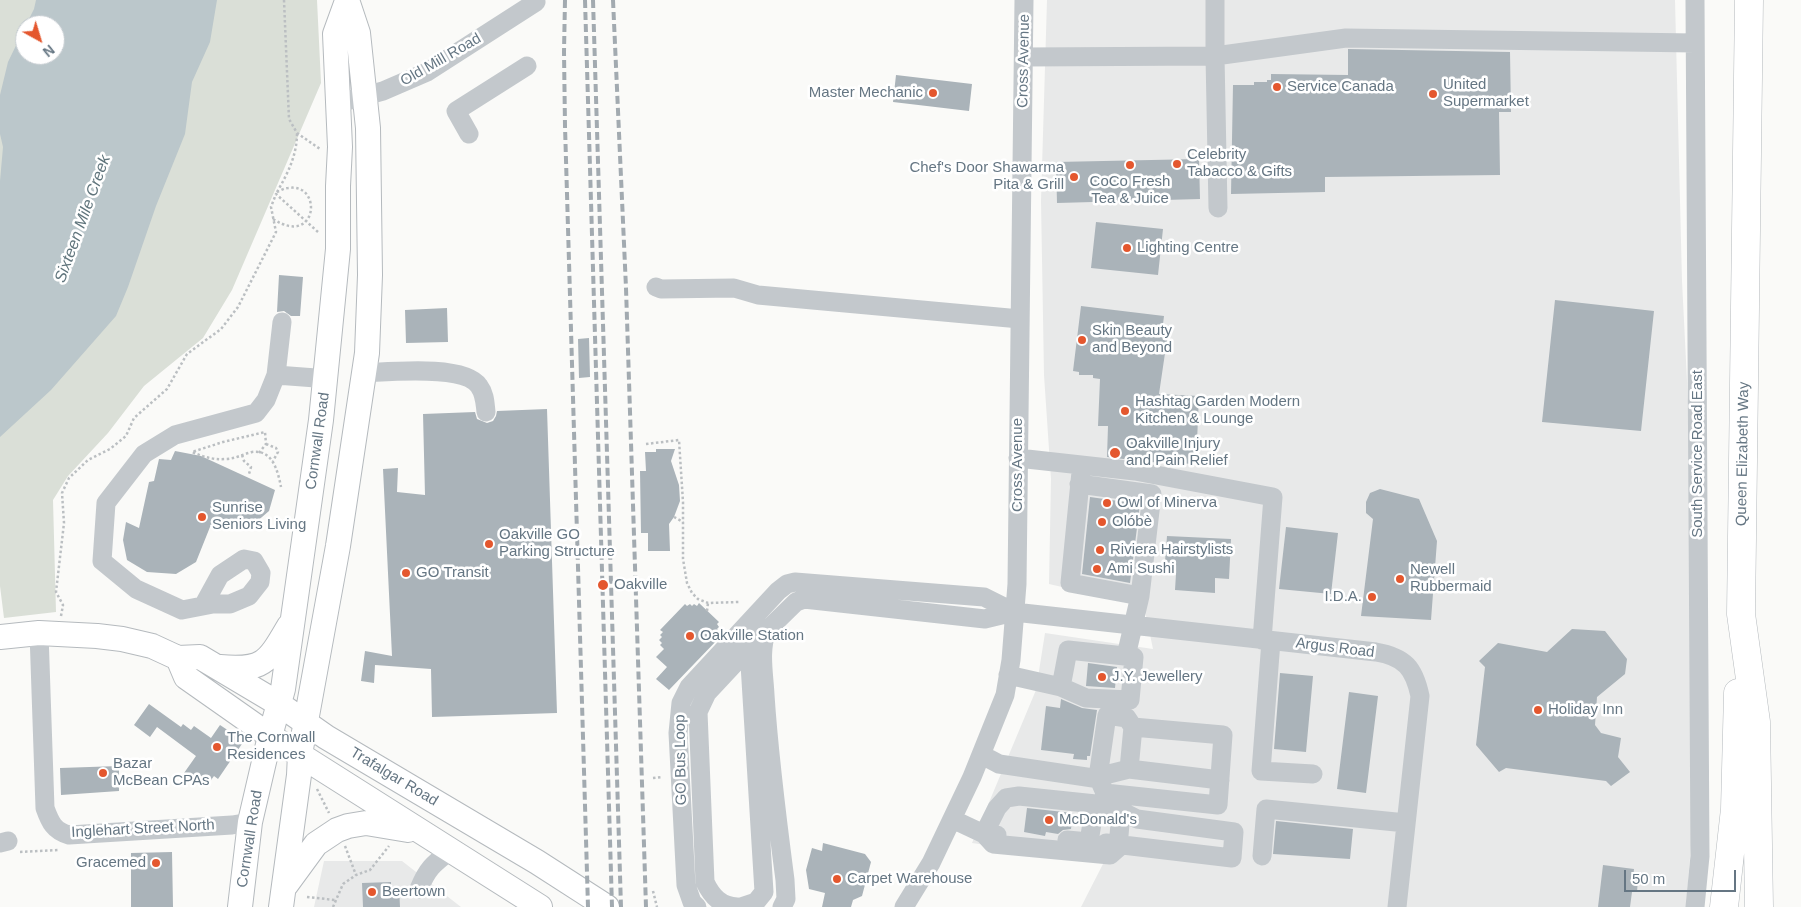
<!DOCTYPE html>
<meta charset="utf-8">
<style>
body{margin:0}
#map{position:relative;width:1801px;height:907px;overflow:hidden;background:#fafaf8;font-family:Helvetica,sans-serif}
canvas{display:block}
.north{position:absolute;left:15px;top:15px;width:50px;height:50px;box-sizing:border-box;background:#fff;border:1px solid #c1c8cd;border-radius:50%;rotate:141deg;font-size:14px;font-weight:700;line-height:20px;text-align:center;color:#657683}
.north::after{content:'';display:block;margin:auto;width:18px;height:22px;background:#e4572e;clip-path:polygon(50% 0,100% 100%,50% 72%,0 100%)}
.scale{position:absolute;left:1624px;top:870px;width:112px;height:22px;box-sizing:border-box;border:2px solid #657683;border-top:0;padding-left:6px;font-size:15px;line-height:18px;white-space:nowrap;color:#657683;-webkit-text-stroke:4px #fff;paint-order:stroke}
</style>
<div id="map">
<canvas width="1801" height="907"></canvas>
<div class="north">N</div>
<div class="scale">50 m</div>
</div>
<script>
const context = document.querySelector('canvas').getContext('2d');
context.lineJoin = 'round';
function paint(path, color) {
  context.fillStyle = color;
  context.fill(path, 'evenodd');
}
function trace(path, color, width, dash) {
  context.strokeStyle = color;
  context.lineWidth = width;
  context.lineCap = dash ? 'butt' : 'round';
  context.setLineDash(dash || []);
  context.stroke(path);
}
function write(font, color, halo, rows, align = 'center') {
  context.font = font + ' Helvetica,sans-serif';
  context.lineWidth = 5;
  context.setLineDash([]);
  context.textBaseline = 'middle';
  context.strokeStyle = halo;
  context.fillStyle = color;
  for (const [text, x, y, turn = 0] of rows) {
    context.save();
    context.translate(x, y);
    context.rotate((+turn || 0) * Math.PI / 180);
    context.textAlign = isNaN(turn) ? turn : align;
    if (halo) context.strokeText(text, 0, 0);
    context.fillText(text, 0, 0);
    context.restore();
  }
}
paint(new Path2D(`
 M1047 0H1675L1682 281 1703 699 1686 907H1081L1104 862 972 843 1036 690 1045 633 1153 649 1144 606 1049 584 1051 479 1044 375 1041 201Z
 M324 861H402L461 907H314Z`), '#e8e9e9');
paint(new Path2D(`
 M0 0H317L321 83 232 290 203 338 144 386 108 433 68 476 53 500 56 612 4 618 0 586ZM25 25H55V55H25Z`), '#dadfd7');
paint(new Path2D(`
 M36 0H217L210 42 192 82 185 134 156 206 128 287 116 316 51 390 0 437V181L3 147 0 134V95L8 62 25 27V55H55V25H26L34 9Z`), '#bbc7cb');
paint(new Path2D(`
 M1348 49 1510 52 1511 112H1499L1500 175 1325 177V192L1231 194 1233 85H1254V82H1267V80H1271V74L1348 75Z
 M896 75 972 84 969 111 893 102Z
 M1199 159 1200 199 1057 203 1056 162Z
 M1096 222 1163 229 1158 275 1091 268Z
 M279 275 303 277 300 316H291L284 311 277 312Z
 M1555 300 1654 311 1641 431 1542 422Z
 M1081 306 1164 316 1163 324 1169 326 1159 394 1199 396 1196 464 1149 462 1107 457 1108 426H1098L1100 379 1093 378V375H1079V372L1073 371Z
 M447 308 448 342 406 343 405 310Z
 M589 338 590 377 579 378 578 339Z
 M547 409 557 713 432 717 431 669 375 665 374 683 361 681 365 651 392 656 383 469 398 468 397 492 425 495 423 414 475 412 477 419 487 423 493 421 496 416 497 411Z
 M656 449H675L671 461 679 485 680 501 674 517 669 524 670 551H648V533H641L640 471H646L645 452H656Z
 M175 451 201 456 275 490 269 511 248 529 210 527 196 562 176 574 147 572 127 560 123 540 126 522 139 528 149 482 154 481 159 459 171 460Z
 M1380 489 1419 499 1437 541 1431 620 1361 616 1373 519 1366 513V502L1370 493Z
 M1090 497 1140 504 1130 583 1082 574Z
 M1286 527 1338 533 1331 594 1279 589Z
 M1167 536 1231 539 1229 579 1215 578V593L1175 590 1176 574H1164Z
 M699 603 719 622 717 624 719 627 717 629 719 631 717 634 720 637 669 690 656 679 667 667 656 657 664 649 660 645 662 643 659 640 662 637 660 635 663 632 660 630 685 604 687 606 690 604 692 606 694 604 697 606Z
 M1572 629 1605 631 1627 659 1625 674 1597 697 1595 725 1601 733 1621 738 1618 757 1630 772 1611 786 1606 781 1506 768 1499 772 1476 745 1485 667 1479 661 1498 643 1547 652Z
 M1088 663 1117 667 1115 688 1086 686Z
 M1280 673 1313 676 1306 752 1274 749Z
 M1349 692 1378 696 1366 793 1337 789Z
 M1061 699 1082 708 1097 710 1090 756H1087V760L1073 759 1074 754 1041 750 1046 706 1060 708Z
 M149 704 181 727 183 724 191 730 194 726 211 738 220 725 244 741 218 779 214 776 206 787 184 773 196 756 157 727 150 737 134 725Z
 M119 766V791L61 795 60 768Z
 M1027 808 1073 813 1071 829 1063 830 1058 834 1046 832 1045 836 1024 832Z
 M1276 821 1353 829 1350 859 1273 854Z
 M823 843 865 854 871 862 862 896 853 900 851 907H822L825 893 809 889 806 870 812 848 822 851Z
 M172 852 173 907H131V853Z
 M1603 865 1634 869 1633 879H1638L1637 892H1632L1630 907H1598Z
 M391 882V886H399L400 907H363L362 883Z`), '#aab3b9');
const major = new Path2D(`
 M0 637 39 633 97 636 122 639 152 646 178 658 200 657 279 704 326 737 537 862 607 907
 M178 658 186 677 270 736 540 907
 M220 667C264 671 268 662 289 626
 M286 885 316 844 337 830 348 826 366 823 408 830
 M240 907 250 822 270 736 283 689 321 420 338 249V186L340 147 335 34 347 1
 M281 907 299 775 300 754 338 546 367 353 370 275 368 128 358 33 347 0`);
const highway = new Path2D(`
 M1749 0 1741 614 1756 722 1759 907
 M1724 907 1735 809 1738 693`);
trace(major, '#b5babe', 26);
trace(highway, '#b4b9bd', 29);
trace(new Path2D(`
 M284 0 289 119 297 133 320 149
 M277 192C288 173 297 155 297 133
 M273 219C318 248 323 182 288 188 284 188 280 191 277 192
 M266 444 276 448 278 452 273 461
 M646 444 679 440 683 502V559L687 583 692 593 698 599 708 603 739 602
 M259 453 266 444 265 432 223 442 192 452C204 457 213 460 226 459 235 459 243 454 252 452 273 449 278 472 281 487
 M242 455 244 461 251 467 249 474
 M674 517 683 522
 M707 611 708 603
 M61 616 63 605 56 592 64 523 62 493 69 478 88 460 110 449 126 436 134 418 167 389 187 354 221 329 238 307 276 232 271 207 276 194 318 232
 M653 778 662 777
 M317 789 329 813
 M345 846 356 875
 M20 852 59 850
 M653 891 657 907
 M307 897 335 900
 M333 907 343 884 356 875 370 870 389 846`), '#bbbfc2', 2.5, [2.5, 2.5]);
trace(new Path2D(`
 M1215 0V56L1218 208
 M1024 57 1215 56 1346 38 1695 43
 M339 103 383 91 427 72 536 2
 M469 134 456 111 527 66
 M656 287 661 289 734 288 758 295 1020 319
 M364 373C389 372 464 364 479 386 485 394 485 403 486 412
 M276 375 316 378 326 375
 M1018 458 1135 471 1273 497 1262 640
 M1081 472 1070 583 1140 596
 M1079 484 1152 494 1140 596 1126 656
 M203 606 220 575 244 559 254 561 261 573 260 582 249 596 230 604H213L182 610 136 589 102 561 106 503 144 454 175 435 256 413 266 400 276 375 282 322
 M767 631C759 650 764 674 765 695 769 757 777 819 785 880L786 899 782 907
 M39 633 45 808C50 822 54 831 69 835L232 825 250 822
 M1271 641 1261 771 1313 774
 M1008 675 1061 687 1086 698 1130 700 1134 657 1068 650 1061 687
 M982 755 999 764 1093 778 1129 769 1220 780
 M1129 769 1133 727 1223 735 1218 805 1105 793 1098 777 1107 715 1127 718 1133 727
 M1019 796 1115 806 1121 811 1118 848 1110 855 993 844 984 834 997 808 1006 798Z
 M952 819 984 834 997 835
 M1067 840 1089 842 1095 804
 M0 843 8 841
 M1106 843 1232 858 1234 832 1137 819 1121 811
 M1262 856 1266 809 1406 823
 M419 889C427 869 433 864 450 851
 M697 907 692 902 686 885 678 733 681 703 689 687 778 591 787 584 795 582 984 597 1014 612 1376 652C1405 657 1414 668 1420 696L1397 907
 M737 907C721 906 712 897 705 882L698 712 707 693 749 648 796 602 804 599 985 619 1014 612
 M741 907 756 902 764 892 749 648 745 641
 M904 907 931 863 972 777 1005 695 1011 660 1017 584 1024 0
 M1695 907 1700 856 1695 0`), '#c3c8cc', 19);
trace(major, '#fff', 24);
trace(highway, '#fff', 28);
trace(new Path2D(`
 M565 0 564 52 565 126 588 907
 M585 0 612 907
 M593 0 621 907
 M613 0 626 288 646 907`), '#a2aab0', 4, [8, 4]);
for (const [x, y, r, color] of [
 [1277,87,5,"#e4572e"],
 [933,93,5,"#e4572e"],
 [1433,94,5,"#e4572e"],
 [1177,164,5,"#e4572e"],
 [1130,165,5,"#e4572e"],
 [1074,177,5,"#e4572e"],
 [1127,248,5,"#e4572e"],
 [1082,340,5,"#e4572e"],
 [1125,411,5,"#e4572e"],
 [1115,453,6,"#e4572e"],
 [1107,503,5,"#e4572e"],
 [202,517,5,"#e4572e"],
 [1102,522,5,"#e4572e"],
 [489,544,5,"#e4572e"],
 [1100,550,5,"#e4572e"],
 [1097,569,5,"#e4572e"],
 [406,573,5,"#e4572e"],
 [1400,579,5,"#e4572e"],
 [603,585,6,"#e4572e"],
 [1372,597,5,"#e4572e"],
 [690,636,5,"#e4572e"],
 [1102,677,5,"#e4572e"],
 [1538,710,5,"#e4572e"],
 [217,747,5,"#e4572e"],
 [103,773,5,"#e4572e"],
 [1049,820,5,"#e4572e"],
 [156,863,5,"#e4572e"],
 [837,879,5,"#e4572e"],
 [372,892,5,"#e4572e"]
]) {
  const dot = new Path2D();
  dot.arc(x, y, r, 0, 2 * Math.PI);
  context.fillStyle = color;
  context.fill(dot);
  trace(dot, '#fff', 2);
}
write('15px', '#657683', '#fff', [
 ["Old Mill Road",441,60,-30],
 ["Cross Avenue",1024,61,-89],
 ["Cornwall Road",318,441,-82],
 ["South Service Road East",1698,454,-90],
 ["Queen Elizabeth Way",1743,454,-89],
 ["Cross Avenue",1018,465,-90],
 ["Argus Road",1335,648,7],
 ["GO Bus Loop",681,760,-91],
 ["Trafalgar Road",394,777,31],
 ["Inglehart Street North",143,829,-3],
 ["Cornwall Road",250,839,-81]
]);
write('15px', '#657683', '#fff', [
 ["United",1443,85],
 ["Supermarket",1443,102],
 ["Service Canada",1287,87],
 ["Master Mechanic",923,93,"right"],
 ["Celebrity",1187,155],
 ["Tabacco & Gifts",1187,172],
 ["Chef's Door Shawarma",1064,168,"right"],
 ["Pita & Grill",1064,185,"right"],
 ["CoCo Fresh",1130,182,"center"],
 ["Tea & Juice",1130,199,"center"],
 ["Lighting Centre",1137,248],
 ["Skin Beauty",1092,331],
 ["and Beyond",1092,348],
 ["Hashtag Garden Modern",1135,402],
 ["Kitchen & Lounge",1135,419],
 ["Oakville Injury",1126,444],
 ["and Pain Relief",1126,461],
 ["Owl of Minerva",1117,503],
 ["Sunrise",212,508],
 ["Seniors Living",212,525],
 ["Olóbè",1112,522],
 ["Oakville GO",499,535],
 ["Parking Structure",499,552],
 ["Riviera Hairstylists",1110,550],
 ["Ami Sushi",1107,569],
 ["Newell",1410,570],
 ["Rubbermaid",1410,587],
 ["GO Transit",416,573],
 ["Oakville",614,585],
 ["I.D.A.",1362,597,"right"],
 ["Oakville Station",700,636],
 ["J.Y. Jewellery",1112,677],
 ["Holiday Inn",1548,710],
 ["The Cornwall",227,738],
 ["Residences",227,755],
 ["Bazar",113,764],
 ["McBean CPAs",113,781],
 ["McDonald's",1059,820],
 ["Gracemed",146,863,"right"],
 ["Carpet Warehouse",847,879],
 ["Beertown",382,892]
], 'left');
write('italic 16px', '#60757c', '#fff', [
 ["Sixteen Mile Creek",83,219,-70]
]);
</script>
